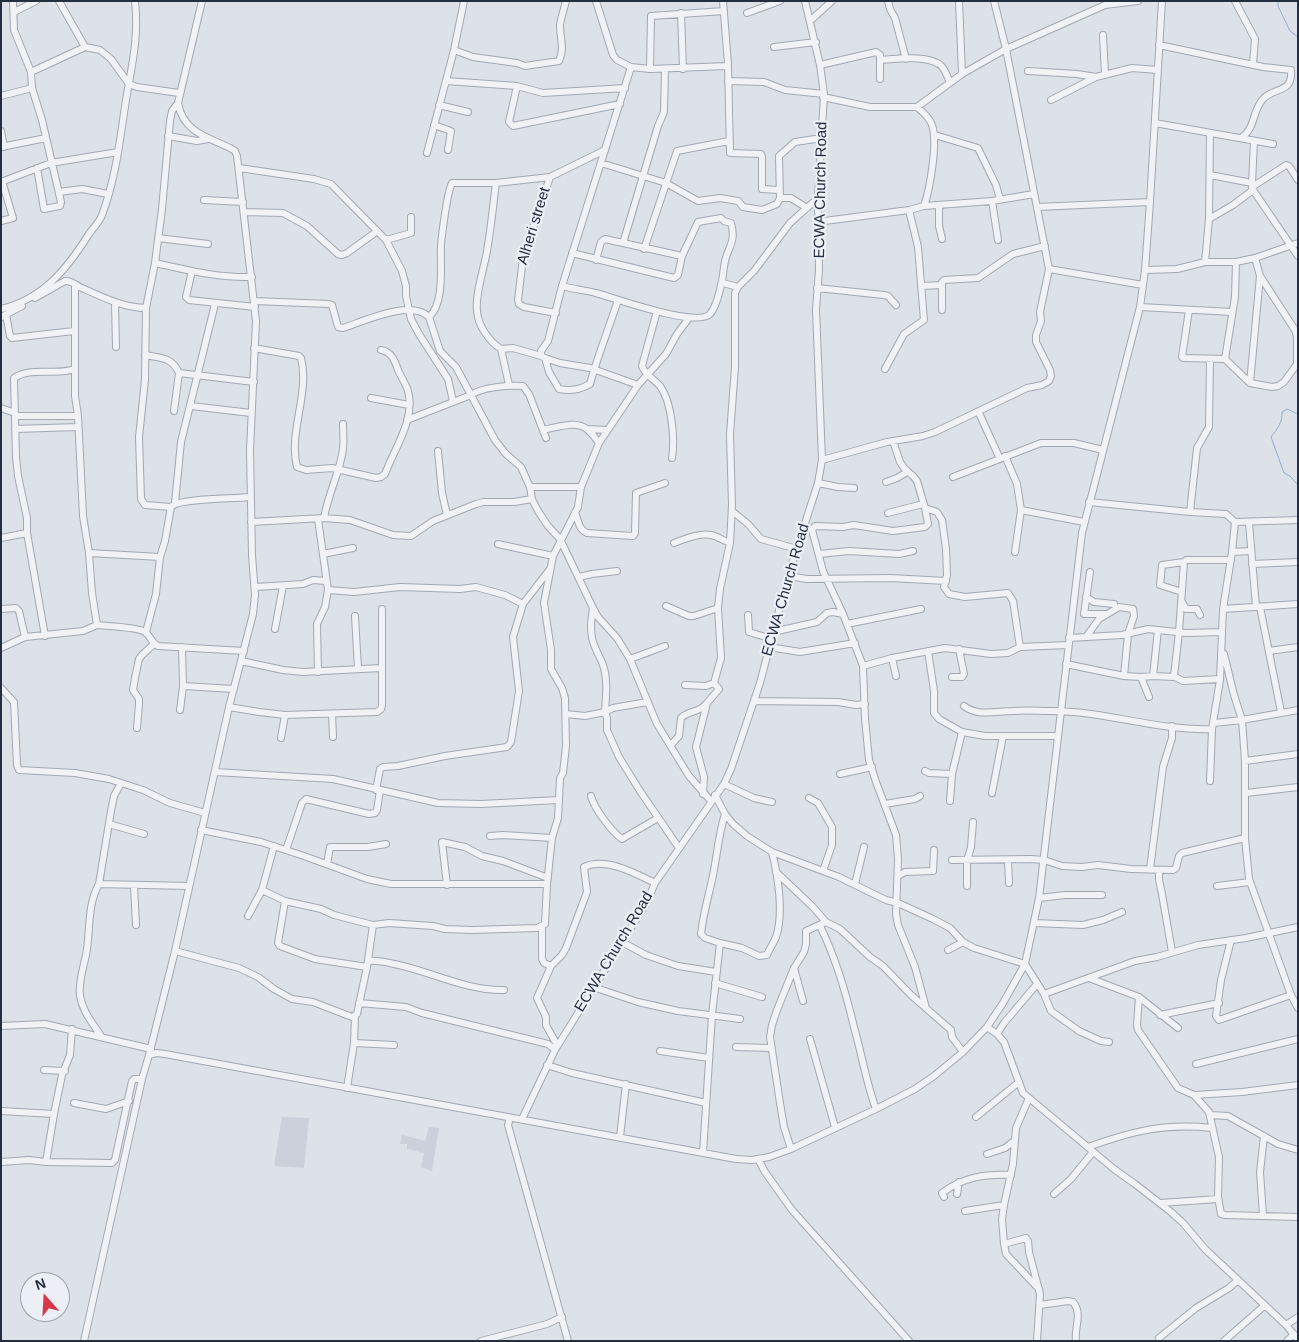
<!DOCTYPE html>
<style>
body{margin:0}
#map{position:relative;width:1299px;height:1342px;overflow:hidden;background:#dde1e8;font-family:Arial,sans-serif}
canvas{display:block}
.frame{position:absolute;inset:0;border:2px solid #252e40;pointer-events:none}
.north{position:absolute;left:20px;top:1272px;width:50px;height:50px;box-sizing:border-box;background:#ecf0f6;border:1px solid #9ca2ad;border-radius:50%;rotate:341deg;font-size:14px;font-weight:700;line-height:20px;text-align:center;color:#252e40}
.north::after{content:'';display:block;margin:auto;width:18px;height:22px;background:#d9364a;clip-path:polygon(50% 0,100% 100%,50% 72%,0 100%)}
</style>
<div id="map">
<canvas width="1299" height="1342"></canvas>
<div class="frame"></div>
<div class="north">N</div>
</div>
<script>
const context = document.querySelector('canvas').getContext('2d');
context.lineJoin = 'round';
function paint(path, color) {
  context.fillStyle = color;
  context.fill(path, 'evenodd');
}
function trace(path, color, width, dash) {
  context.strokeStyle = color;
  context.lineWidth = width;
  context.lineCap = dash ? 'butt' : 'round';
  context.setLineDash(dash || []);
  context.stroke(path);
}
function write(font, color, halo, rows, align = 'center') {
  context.font = font + ' Arial,sans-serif';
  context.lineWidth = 4.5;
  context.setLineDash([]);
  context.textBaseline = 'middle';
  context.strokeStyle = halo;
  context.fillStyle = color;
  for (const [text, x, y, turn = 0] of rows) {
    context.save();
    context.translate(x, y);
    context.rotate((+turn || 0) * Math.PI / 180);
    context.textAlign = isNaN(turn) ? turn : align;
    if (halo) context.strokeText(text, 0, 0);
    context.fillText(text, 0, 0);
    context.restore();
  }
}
paint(new Path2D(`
 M282 1117 309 1118 304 1168 274 1166Z
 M429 1127 439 1128 432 1171 421 1167 424 1153 407 1149V1144H400L402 1135 425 1141Z`), '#cbd0da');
trace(new Path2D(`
 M1278 1V6L1290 31 1298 37
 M1298 391V392
 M1298 414 1287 409 1282 412C1283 422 1277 429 1271 437L1284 473 1290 476 1298 485`), '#95aecc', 1);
const minor = new Path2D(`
 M13 1 14 30 31 72 32 88 42 120 61 202 60 206 44 209 37 168
 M59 1 85 47
 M596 1 613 55 617 60 631 67 650 69 727 66
 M723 1 728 64 730 153 761 154 762 157V189L779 190
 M888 1 890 9 895 18 906 59
 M959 1 962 74
 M1235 1 1255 39 1253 64
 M14 12 36 1
 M681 13 683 69
 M747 13 780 1
 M810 21 832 1
 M1103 35 1105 75
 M1159 45 1263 67 1291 70C1293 93 1276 87 1264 98 1251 111 1257 127 1241 138
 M774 47 816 42
 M454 50 473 57 517 63 525 66 559 61C565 48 560 39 560 25 561 18 564 9 566 1
 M880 60C896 59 933 54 943 68 946 72 948 78 950 83
 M820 65 876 52 880 55V79
 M650 69 651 16 724 11
 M1028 71 1077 74 1096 77
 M31 72 85 47 100 50 111 59 129 84 137 87 179 93
 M446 81 517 86 543 93 625 88
 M728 81 764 82 785 90 824 94
 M517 86 509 122 513 126 620 104
 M1 96 32 88
 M823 97 870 107H917L962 74 1006 49 1105 5 1138 1
 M1051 100 1096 77 1132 68 1158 70
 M439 105 468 112
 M917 107C923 112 930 118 932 125 938 142 930 189 924 206
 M1155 123 1273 144
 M434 125 451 131 448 150
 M1 131 4 147
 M935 135 978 148 996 185 1000 199
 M168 136 197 141 208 139
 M1 147 46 138
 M427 153 454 50 464 1
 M601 163 666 183 698 201 720 198 738 201 743 207 762 210 777 204 780 198 779 156 795 142 822 138
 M239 168 314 179 331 184 386 240 402 271 406 286V296L411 319 419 334 448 379 453 401
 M1210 175 1252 183
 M550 177 523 258 518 300 519 304 524 307 556 313
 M1 182 51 163 118 152
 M496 183C493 206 491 228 487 251 484 269 475 294 477 311 478 326 489 341 501 349L509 385
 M1252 187 1286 165 1289 166 1298 180
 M1253 190 1298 256
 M59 192 82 189 108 194
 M780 198H791L807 208
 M204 200 243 202
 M992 201 998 240
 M939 205V226L942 239
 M1037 207 1150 202
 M244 212 283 213 307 226 338 254 342 255 347 253 376 232
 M1209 219 1233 205 1253 190 1252 183 1254 141
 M1 221 13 218 2 181
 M817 222 909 210 924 206 992 201 1034 194
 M158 238 208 244
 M386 240 411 233V217
 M623 243 658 126 664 112 665 69
 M644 249 677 151 729 141
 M596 260 601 242 605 239 682 256
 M1205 262 1209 219 1210 133
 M155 263C187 270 218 278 252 277
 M1049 269 1143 285
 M1145 270 1177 269 1205 262H1236L1255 258 1298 243
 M192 271 186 297 189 300 255 307
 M723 283 738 287
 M562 286C573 289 584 290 596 293 615 298 696 328 710 314 718 305 723 278 724 267 726 247 737 245 731 223L724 221 721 218 698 222 682 256 678 275 674 278 572 253
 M921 286 942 285
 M817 288 884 295 888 296 896 305
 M35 298 65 281C72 280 76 286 82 288 102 297 124 308 146 308
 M618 300C609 328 598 355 590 384 579 390 571 391 559 389L549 372 545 358 541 356V351L548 341 562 286 631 67
 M254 301 329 304 332 305 338 327 343 328C364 321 411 299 429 317L440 351 456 367 495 440 506 454 521 467 530 487 532 499 538 511 548 526 560 539 593 608 598 617 617 638 630 659 657 724 689 776 711 801
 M115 302 116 347
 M1140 307 1232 312
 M1 309C43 299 67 269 89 234 93 228 99 223 102 215 116 178 120 139 126 100 132 65 139 36 135 1
 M942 310V282L944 280 978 278 1013 254 1045 246
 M1189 310 1182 357 1183 358 1225 359 1250 383 1272 387 1278 386 1284 382 1297 364V337L1295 330 1260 276 1255 258
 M657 311 642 366C645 375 654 379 660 386 672 402 675 439 672 458
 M6 315 10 336 12 338 74 331
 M1 317 22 306
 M429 317C445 303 440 265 441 245 442 234 447 193 452 183H496L550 177 605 150
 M254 348 299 356 301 358C310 393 288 433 297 467L306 470 332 468 376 478 381 477 385 474C394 449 416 419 408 391 406 384 401 377 398 370 395 361 392 352 381 350
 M501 349 513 348 541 356
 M145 355C161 358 172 357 179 373L254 382
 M545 358 560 363 590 368 638 385
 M1225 359 1235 297 1236 262
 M885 369 904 334 924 320 918 247 909 210
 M1250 383 1260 276
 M371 398 409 405
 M191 406 251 413
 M1 408 15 413
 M174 411 179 373
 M977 412 979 413 1000 459
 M15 416H78
 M407 420 471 395C482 387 509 385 523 386L529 394 546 438
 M15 429 78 427
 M587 429 607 430
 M543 430C556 427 577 420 588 430 592 433 595 438 599 443
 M893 441 900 462 904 468 914 477 917 481 925 508 937 512 942 520 946 549 947 575 944 587 949 594 965 597 1008 593 1013 601 1020 647
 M438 451 442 493 447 515
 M1005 456 1017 484 1021 510 1015 552
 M822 460 887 442 923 436 935 432 1027 388 1042 385 1049 381 1051 376 1050 370 1036 342V335L1041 321 1040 312 1049 269 1006 49 994 1
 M953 477 1041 443H1074L1103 450
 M886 482 897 478 907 472
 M818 483 838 487 854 488
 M530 487H581
 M1089 502 1190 512 1226 514 1235 522 1232 552 1223 609 1220 680 1212 729 1210 781
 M175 503 181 442 215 304
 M172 506C182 498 234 499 250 497
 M925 508 928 524 925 527 893 531 854 525 843 527 815 526 812 530 823 571 843 614 863 666 865 719 869 760 876 782 896 835 898 859 896 914 898 925 915 967 926 1008
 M1021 510 1084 522
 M732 511 748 524 761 539 797 549
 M1190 512 1197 448 1209 427 1210 359
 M575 513C579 521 578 529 587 533L633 536 635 533 636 493 665 483
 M888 513 923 504
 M324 518C328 494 340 472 343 449 344 441 343 432 343 424
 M318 519 328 590 354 592 400 587 460 589 476 587 505 595 523 604
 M251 522 324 518 350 520 393 535 411 536 433 521 476 504 483 502H514L532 499
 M1235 522 1298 520
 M1249 523 1256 607
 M27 533 45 636
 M1 538 27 533V518L18 476 16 457 14 378C32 366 56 376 75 369V285
 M674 543C685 539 698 533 711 535 717 536 724 541 730 543
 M498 544 553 556
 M1232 552 1251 551
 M89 553 160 557
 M323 554 353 548
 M819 554 849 551 899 554 913 551
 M1252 564 1298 562
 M1090 572 1084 614H1105
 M788 576 807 579 890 578 946 581
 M579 577 592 574 617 571
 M255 587 303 584 313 580 326 581
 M1182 592 1160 585 1162 565 1184 562
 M1086 597 1094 602 1114 604
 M1182 602 1186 609H1197L1200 615
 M666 606 689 616H694L718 608
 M1260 607 1281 712
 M593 608C591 621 589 634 595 647 597 653 601 659 603 665 608 679 606 697 605 712L613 708 647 702
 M1 609 16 608 19 611 25 637
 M1223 609 1298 604
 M748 615 749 632 772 639
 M355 616 358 669
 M847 624 921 609
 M97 625C107 626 139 627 145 632 151 636 151 643 158 646L244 651
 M275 629 283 586
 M146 632 156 594 160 557 165 541 171 507 145 505 141 499 139 437 145 380 146 308 155 263 162 209 170 121 172 111 178 103
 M773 632 817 622 827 613 833 612 843 614
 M1086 637 1099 619 1119 607 1133 609 1134 616 1128 634 1124 676
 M1069 638 1122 635 1148 629 1186 633 1222 632
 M769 647 800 652 855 643
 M1 648 25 637 83 631 97 625 92 593 89 553 83 516 78 416 75 396V369
 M928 651 934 691V713L939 719 962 732 985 736H1057
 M1269 651 1298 647
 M1224 654 1234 695 1242 720 1245 761V838L1249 879 1291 995 1298 1008
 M892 658 896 676
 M630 659 665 646
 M241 661 283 670 303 672 381 668
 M1066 664 1124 676 1141 677 1149 697
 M863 666 892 658 945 648 991 654 1008 653 1020 647 1068 645
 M318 672 317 624 325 607 328 590
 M1153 676 1175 677 1183 681 1220 679
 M1174 676 1179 632 1184 562 1186 560H1231
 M952 677H962L964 674 959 649
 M1141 677 1153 676 1158 630
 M685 685 706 686 714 683 721 658 718 608 720 589 730 543 732 505 730 434 735 367V293L738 287 754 271 790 223 818 198
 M183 686 234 689
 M1 688 14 702 17 765 19 770 75 773 109 779 143 790 170 803 205 813
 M754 701 838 702 856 705 865 704
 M964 706C978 717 997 711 1013 711 1026 710 1038 711 1051 711 1105 711 1158 731 1212 729
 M229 707 259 712 285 715 377 712 381 709 382 705V609
 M180 710 183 686 182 647
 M332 714 333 737
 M566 714 585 716 605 712 607 718V730L619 757 640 791 679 848
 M1214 723 1242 720 1298 710
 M137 728 139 704V699L133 690 135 678 139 659 142 655 154 644
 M281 738 285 715
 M671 745 679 736 681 718C689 710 699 713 706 704
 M1245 761 1298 754
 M925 771 929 773 952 774
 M215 772 333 779 438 803 481 804 559 800
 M840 774 872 767
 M121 783 114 796 111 811 99 884 189 886
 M724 784 754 798 772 802
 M376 790 380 769 383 767 398 766 445 756 507 747 511 742 519 691 513 637 523 604 550 569
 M992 793 1003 736
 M1246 793 1298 787
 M703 794 704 777 696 747 707 703 719 689 714 683
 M715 795 725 814 733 824 747 836 772 852 839 877 886 900 898 903 933 919 950 928 963 942 974 948 1025 964 1044 994 1051 1011 1079 1031 1101 1041 1109 1042
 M591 796C594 808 611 831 622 839L658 818
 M809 798 818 803 832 827V845L823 871
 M950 801 952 774 962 732
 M885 804 915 799 920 796
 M109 824 144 834
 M201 830 261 842 304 856 367 879 391 884H547L552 838 558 818 560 778 563 773 566 746 565 698 562 688 551 669V650L544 603 553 556 578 507 581 487 599 443 638 385 666 354 677 334 689 318
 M490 836 503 835 552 838
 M286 850 302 803 306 799 369 814 375 813 377 810 380 790
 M952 860 1031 859 1044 860 1062 866 1082 867 1098 865 1131 869 1173 870 1176 868 1179 856 1182 853 1245 838
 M1008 860 1009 883
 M327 864 330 847H368L386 844
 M1150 869 1163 767 1172 738V726
 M1159 870V880L1162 894 1172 952
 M776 872 813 907 826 922 806 931V944L804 952 794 968 777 1010 772 1025 770 1037 780 1103 784 1127 791 1149
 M898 876 905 872 933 871 934 850
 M99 884C88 903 90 927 87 949 85 964 78 980 80 995 82 1011 92 1022 101 1036
 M855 884 864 847
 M447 885 442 842 465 847 482 856 503 861 548 878
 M134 886 136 925
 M967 886V861L971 847 973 822
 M1217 886 1250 882
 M262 890 285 901 321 909 334 915 373 925 389 923 433 926 445 929 472 930 537 928 545 924 547 884
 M1039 898 1065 895H1102
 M285 901 278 943 280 946 315 959 367 967 373 925
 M248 916 262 890 274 846
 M826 922 840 929 870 957 883 966 911 995 951 1030 952 1037 963 1052
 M1034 923 1083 925 1103 920 1122 912
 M820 926C836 958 846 993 854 1027 862 1055 866 1082 876 1109
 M542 927V959L544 963 551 966
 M1231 940 1221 980 1216 1016 1219 1020 1291 995
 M622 942 646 955 678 966 716 972
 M720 943 742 948 759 956 767 955C769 949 774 943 776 937 784 913 778 876 772 852
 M948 950 963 942
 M175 951 239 968 258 977 274 989 292 999 313 1002 352 1017 357 1014 367 967
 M369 961C379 960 389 963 399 965 434 973 468 991 504 990
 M794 968 803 1001
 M1089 978 1139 997 1178 1028
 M715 983 762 997
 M593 987 638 1002 678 1011 740 1019
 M1044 994 1135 961 1157 957 1198 945 1246 938 1298 927
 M1139 997 1137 1025 1138 1030 1178 1088 1194 1095 1209 1112 1219 1157 1218 1197 1221 1214 1225 1215 1298 1217
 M359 1003 406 1007 422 1013 548 1044 555 1050
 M1160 1015 1219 1003
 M1 1026 45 1024 151 1049
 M987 1027 997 1034 1004 1042 1023 1093 1114 1169 1135 1184 1171 1212 1183 1223 1205 1249 1286 1325 1298 1340
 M997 1034 1004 1023 1037 984
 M810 1039 835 1127
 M354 1043 394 1045
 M557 1045 546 1025V1017L537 998 551 966 562 955 566 948 587 892 584 867C606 857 635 873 655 883
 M736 1047 771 1048
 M660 1051 709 1058
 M149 1055 175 951 229 707 253 614 255 595 252 555 250 450 256 321 237 156 235 151 230 148C207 137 183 132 178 103L202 1
 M1196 1064 1298 1039
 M547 1065 572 1073 706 1103
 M44 1070 65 1071
 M347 1088 354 1043 355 1016
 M1194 1095 1242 1092 1298 1085
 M1029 1098 1016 1128 1013 1164 1004 1205 1002 1219 1004 1244 1006 1254 1039 1289
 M74 1103 106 1109 129 1101
 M1 1111 54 1114 62 1075 70 1055 72 1029
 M1210 1115 1228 1116 1278 1144 1298 1150
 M976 1117 1019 1082
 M510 1118 508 1125 568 1341
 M522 1119 555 1050 647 902 655 883 724 784 731 769 760 683 788 576 818 483 822 460 816 309 819 270 818 198 824 94 820 65 805 1
 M620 1137 626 1084
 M1088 1147C1133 1131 1164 1123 1212 1128
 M703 1153 712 1015 720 943 705 938 701 934C703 915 708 898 712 880 717 858 718 836 725 814
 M987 1154 1005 1148 1014 1141
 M758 1159 765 1172 792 1210 909 1341
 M1 1162 29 1160 46 1162 112 1163 115 1160 132 1081 134 1079H142
 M46 1162 54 1114
 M957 1194 959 1182
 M1054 1194 1071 1179 1093 1152
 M944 1197 942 1193C963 1177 985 1174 1011 1175
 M1160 1203 1218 1199
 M965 1211 1004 1205
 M1263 1216 1260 1172 1264 1136
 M1004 1244 1026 1238 1028 1241 1029 1252 1040 1294 1037 1341
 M1040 1305 1068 1301 1073 1302C1083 1314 1074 1327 1076 1341
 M1286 1325 1298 1317
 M1159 1338 1196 1308 1229 1288 1238 1280
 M84 1341 142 1079 149 1055 157 1053 165 1054 736 1159 752 1160 769 1157 791 1149 876 1109 915 1089 934 1076 963 1052 987 1027 1003 1003 1025 964 1039 898 1082 533 1140 307 1145 270 1150 202 1162 1
 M481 1341 547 1324 562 1317
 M1224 1341 1264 1306
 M1287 1341 1294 1334`);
trace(minor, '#a2a8b2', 8);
trace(minor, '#f0f2f6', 6);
write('15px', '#252e40', '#ecf0f6', [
 ["ECWA Church Road",821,190,-89],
 ["Alheri street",534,226,-73],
 ["ECWA Church Road",786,590,-74],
 ["ECWA Church Road",614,952,-59]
]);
</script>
